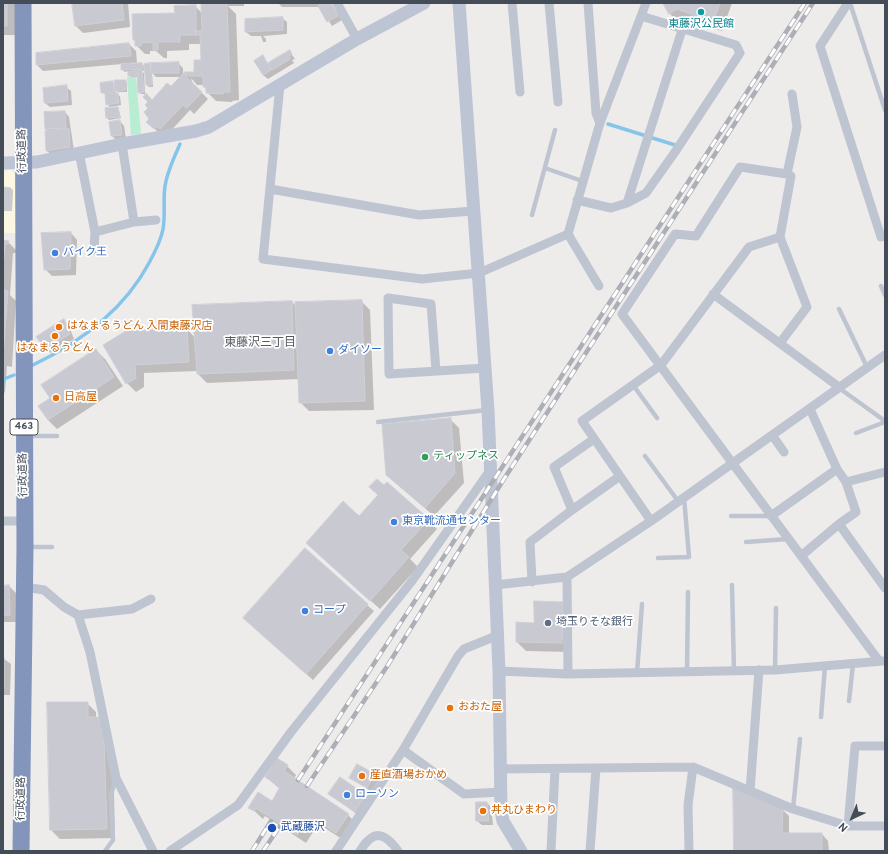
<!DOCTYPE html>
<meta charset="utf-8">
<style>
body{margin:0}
#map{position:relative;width:888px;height:854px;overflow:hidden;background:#eeebeb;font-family:Overpass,sans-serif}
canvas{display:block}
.frame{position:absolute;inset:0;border:4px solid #444c58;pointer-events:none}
.north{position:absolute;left:832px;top:798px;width:40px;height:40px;-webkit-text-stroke:3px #fff;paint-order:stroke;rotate:224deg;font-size:11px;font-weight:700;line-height:16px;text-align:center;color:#444c58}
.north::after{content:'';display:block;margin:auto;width:14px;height:18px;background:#444c58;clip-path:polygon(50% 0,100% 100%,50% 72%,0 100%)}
</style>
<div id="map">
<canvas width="888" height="854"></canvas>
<div class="frame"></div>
<div class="north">N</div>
</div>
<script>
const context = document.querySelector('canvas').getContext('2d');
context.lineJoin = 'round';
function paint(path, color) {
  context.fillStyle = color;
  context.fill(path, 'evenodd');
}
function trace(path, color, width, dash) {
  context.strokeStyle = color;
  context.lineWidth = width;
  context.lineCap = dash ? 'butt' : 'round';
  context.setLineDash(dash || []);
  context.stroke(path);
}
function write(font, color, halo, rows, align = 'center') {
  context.font = font + ' Overpass,"Noto Sans JP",sans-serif';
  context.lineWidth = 3.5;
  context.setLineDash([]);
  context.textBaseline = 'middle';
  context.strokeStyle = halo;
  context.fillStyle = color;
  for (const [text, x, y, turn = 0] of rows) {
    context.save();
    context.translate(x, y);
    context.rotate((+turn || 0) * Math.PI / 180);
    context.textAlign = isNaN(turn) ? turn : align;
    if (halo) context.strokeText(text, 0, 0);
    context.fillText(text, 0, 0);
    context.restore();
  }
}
paint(new Path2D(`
 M11 170 16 175V233H3V171Z`), '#fbf7e2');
paint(new Path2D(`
 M127 77H136L141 134 131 135Z`), '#b8edd4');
paint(new Path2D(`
 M3 3H15V35H3Z
 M73 3H128L130 27 83 33 76 26Z
 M145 3H172V4Z
 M205 3H244V6H228L236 14 239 100 232 101V102L216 101 207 92 204 85H197L191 78 193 84 208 99 194 114 190 110 167 135H161L148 122 150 120 149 108 152 101 171 88 181 77H156L152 73 153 87H149L147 85 146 70 141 71 144 73 145 94H141L139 92 138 77H131L129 71 124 72 122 64 43 71 37 65 129 44 136 51 137 63H131V65L142 64 146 68 150 64 152 66 178 63 183 68V75L185 73H195L202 61 201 44H189V50L167 51V58H164L156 51H150V54H145L136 45 134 39 176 14 195 6 203 14Z
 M256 3H273V4H256Z
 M278 3H320V6L326 3H331L342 20 332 26 320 7H282Z
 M664 3H732L722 31 687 18 679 23 670 14Z
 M282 18 287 22V34L263 36 266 39V42H263L261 36H251L246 32Z
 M289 51 295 59 292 60 294 63 268 79 263 75 262 57 268 64Z
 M125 81 127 83V92H118L115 89 116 94 120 96 121 105 109 107 106 94 102 93 113 82 116 86Z
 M66 87 71 91 72 105 50 107 45 103Z
 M118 108 121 118 109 120 107 118Z
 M65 112 69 117 74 151 52 155 47 151 46 132H49L46 129Z
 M120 121 124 126 126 139 116 140 111 135Z
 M3 188 11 189 13 190 12 211H3Z
 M71 233 77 240 76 275 52 276 45 269Z
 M3 241 8 242 17 251V253H13L10 295 16 301 12 367 7 366 5 392 3 394Z
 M361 301 370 310 374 410 309 411 300 402 299 379 207 383 198 374 197 371 144 373V387L136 392 127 383 104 345 187 329 195 338 193 306 292 302 297 307Z
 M63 320 68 324 74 339 51 353 46 349Z
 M96 350 105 359 123 386 57 429 48 420 52 399Z
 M450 419 459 428 464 483 434 516 397 484Z
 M384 487 428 520 437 529 410 559 418 567 380 609 316 552 359 517 379 496Z
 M9 586 16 593 17 622H3V587Z
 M562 603 570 652 526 651 517 642 535 624Z
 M367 605 374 611 313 680 251 625Z
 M3 658 11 664 10 695H3Z
 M87 703 96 712V718L113 750 115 838 60 839 51 830Z
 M287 766 296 775 294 779 348 815 357 824 345 841 325 828 322 831 315 829 306 843 265 816 263 819 250 807 272 802 280 789 266 777Z
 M375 775 379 779 372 792 351 778Z
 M340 779 372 803 362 818 330 794Z
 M487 803 491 807 493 825H482L477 821Z
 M782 809 789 816V834H822L828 841 829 851H735Z`), '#0003');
trace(new Path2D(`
 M608 124 675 145
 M33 365C81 342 124 310 149 263 155 252 161 241 163 229 166 213 162 196 166 181 169 168 175 155 180 144
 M3 385 4 379 14 375`), '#86c5e9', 3.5);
const building = new Path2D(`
 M3 3H7V26H3Z
 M72 3H122L124 20 75 26Z
 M204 3 227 4 230 92H223V94L206 93V87H203V76H187L185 72H194V60H201L200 35H196V31H202L201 5Z
 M323 3H331L338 16 327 22 318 6Z
 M663 3H720L713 22 677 9 669 14Z
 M196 5V35H180V42H158V50H153V42L141 43V46H135V40H133L132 14 175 13 174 6Z
 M283 17V30L245 32V19Z
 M129 43 131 56 36 65V53Z
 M290 50 292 54 289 56 290 59 272 70 268 63Z
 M263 55 271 70 263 75 254 61Z
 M179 62V73H151V63Z
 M142 63 143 69 121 70V64Z
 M150 63 152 85H146L144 64Z
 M142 70 144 92 138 93 137 71Z
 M136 71V76H128V72Z
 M185 72 186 77 202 92 187 108 183 105 160 129 157 126 154 129 146 122 149 119 144 112 148 108 145 105 148 102 143 97 146 93 152 100 167 83 171 86Z
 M115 80H126V90L115 91Z
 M113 81 114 92 101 93 100 83Z
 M67 85 68 101 44 103 43 88Z
 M118 93 119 103 106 105 105 95Z
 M118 107 120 117 106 118 105 108Z
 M65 111 66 128 45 129 44 112Z
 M120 120 122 135 111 136 109 122Z
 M69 129 70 147 46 151 45 131Z
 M3 187 11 188V210H3Z
 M71 232 70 269 44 270 41 233Z
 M3 240 9 241 8 244H5L3 268Z
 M3 290 8 291 3 357Z
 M362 300 365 401 299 403 295 302Z
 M292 301 294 370 197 374 192 305Z
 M64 319 70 334 46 349 36 337Z
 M187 328 189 362 135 365 136 378 126 384 103 345 126 331Z
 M96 349 114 377 48 420 38 406 50 398 41 385Z
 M451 418 455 473 425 508 386 475 382 424Z
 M377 479 384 485 387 482 429 519 401 550 409 557 370 601 306 543 343 501 359 516 378 495 369 487Z
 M305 548 368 604 306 674 243 618Z
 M9 585 10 615 3 616V586Z
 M534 601 563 602 562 643 516 642V622L534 623Z
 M3 657H4V689H3Z
 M47 702H88V717H99L104 740 107 829 50 830Z
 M277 758 288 765 284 771 349 814 336 833 315 819 313 823 306 820 297 835 256 808 254 811 248 808 258 792 272 801 280 787 265 777Z
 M357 764 375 774 367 788 349 778Z
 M340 777 366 795 355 812 328 794Z
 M733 787 783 808 782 833H822V851H734Z
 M476 802H487L489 821H476Z`);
paint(building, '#c8c9d1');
trace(building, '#cfd0d7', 1);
trace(new Path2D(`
 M850 3 885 110
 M545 168 582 181
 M532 215 555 130
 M881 286 885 295
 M839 309 867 367
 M633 385 657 418
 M839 388 885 421
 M378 422 487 410
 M856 433 885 422
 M27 436H57
 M645 456 678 501
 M731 516H771
 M746 542 788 539
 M29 547H52
 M658 558 689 557 684 497
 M732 585 734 671
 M775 670 776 608
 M687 672 688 592
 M637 673 642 604
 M849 701 853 664
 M821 717 825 666
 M793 809 800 739
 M105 851 113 840 111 794 116 779`), '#bec5d1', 4.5);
trace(new Path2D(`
 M337 3 357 39
 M512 3 520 92
 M549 3 558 102
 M588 3 596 113 600 123
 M848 3 820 46 881 237 885 236
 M280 85 263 259 422 279 479 273 568 234
 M122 144 134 222
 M79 152 95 232 94 250
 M787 174 797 127 792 94
 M270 189 419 215 474 211
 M577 200 611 208 627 203 646 193 675 152 740 53 736 45 641 16
 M627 203 682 30
 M95 232 134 222 156 220
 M780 237 807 307 780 343
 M599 286 568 234 600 123 646 3
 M713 294 839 387
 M436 371 431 304 388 298 389 374 485 368
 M810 409 837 469 846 482 856 512 839 524 885 588
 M772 435 784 452
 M846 482 885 472
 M572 510 554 467 594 439
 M771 516 837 469
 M3 521H25
 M651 521 582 421 661 365 749 247 780 237 791 176 787 174 740 167 696 236 675 234 622 314 879 661
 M801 556 839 524
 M532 582 530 542 572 510 620 476
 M495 585 567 577 651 521 885 355
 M25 587 44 590 64 607 78 615 132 609 151 599
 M78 615 90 652 116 778 153 851
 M496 636 464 649 458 656 403 750 464 794 501 792
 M499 671 568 674 567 577
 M568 674 775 670 883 661
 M500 769 693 767 793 809 848 826H885
 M750 791 759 670
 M848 826 855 746H885
 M170 851 238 805 291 732 412 581 491 469
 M336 851 403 750
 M360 851C373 830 384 831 398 851
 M551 851 555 769
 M590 851 596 768
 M689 851 688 805 693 767`), '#bec5d1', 9);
trace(new Path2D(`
 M459 3 488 410 499 671 501 810 503 821 521 851
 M3 163 37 162 122 144 196 131 209 127 357 39 424 3`), '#bdc5d5', 13);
trace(new Path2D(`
 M21 851 25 547 23 3`), '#8395ba', 17);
const rail = new Path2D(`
 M298 780 805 3
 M307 786 386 668 504 479 813 3
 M252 851 271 821
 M263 851 280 826`);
trace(rail, '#adafb6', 4.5);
trace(rail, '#fff', 3, [9]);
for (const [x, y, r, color] of [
 [701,12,4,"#0f9aa8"],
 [55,253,4,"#3f7fe0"],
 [59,327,4,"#e8710a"],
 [55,336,4,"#e8710a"],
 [330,351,4,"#3f7fe0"],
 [56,398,4,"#e8710a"],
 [425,457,4,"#2e9e5b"],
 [394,522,4,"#3f7fe0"],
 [305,611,4,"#3f7fe0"],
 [548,623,4,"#5c6f8a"],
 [450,708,4,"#e8710a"],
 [362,776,4,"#e8710a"],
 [347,795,4,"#3f7fe0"],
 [483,811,4,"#e8710a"],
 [272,828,5,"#1a4fb4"]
]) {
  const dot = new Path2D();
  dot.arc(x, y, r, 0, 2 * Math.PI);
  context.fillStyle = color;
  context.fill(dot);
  trace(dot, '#fff', 1.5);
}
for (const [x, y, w] of [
 [24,427,28]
]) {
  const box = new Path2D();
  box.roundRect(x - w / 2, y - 8, w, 16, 3);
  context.fillStyle = '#fff';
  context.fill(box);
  trace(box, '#444c58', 1);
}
write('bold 10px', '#444c58', null, [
 ["463",24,427]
]);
write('11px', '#0d838f', '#fff', [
 ["東藤沢公民館",701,25]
]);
write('11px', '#444c58', '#fff', [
 ["行政道路",23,151,-91],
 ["行政道路",24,475,-91],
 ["行政道路",22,799,-89]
]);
write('11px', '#366cbe', '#fff', [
 ["バイク王",63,253],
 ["ダイソー",338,351],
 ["東京靴流通センター",402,522],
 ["コープ",313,611],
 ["ローソン",355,795]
], 'left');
write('11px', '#c56008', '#fff', [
 ["はなまるうどん 入間東藤沢店",67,327],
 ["はなまるうどん",55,349,"center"],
 ["日高屋",64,398],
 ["おおた屋",458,708],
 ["産直酒場おかめ",370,776],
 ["丼丸ひまわり",491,811]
], 'left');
write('11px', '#27864d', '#fff', [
 ["ティップネス",433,457]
], 'left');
write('11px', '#4e5e75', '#fff', [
 ["埼玉りそな銀行",556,623]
], 'left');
write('11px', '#164399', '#fff', [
 ["武蔵藤沢",281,828]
], 'left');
write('12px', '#585a60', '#fff', [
 ["東藤沢三丁目",260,344]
]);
</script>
